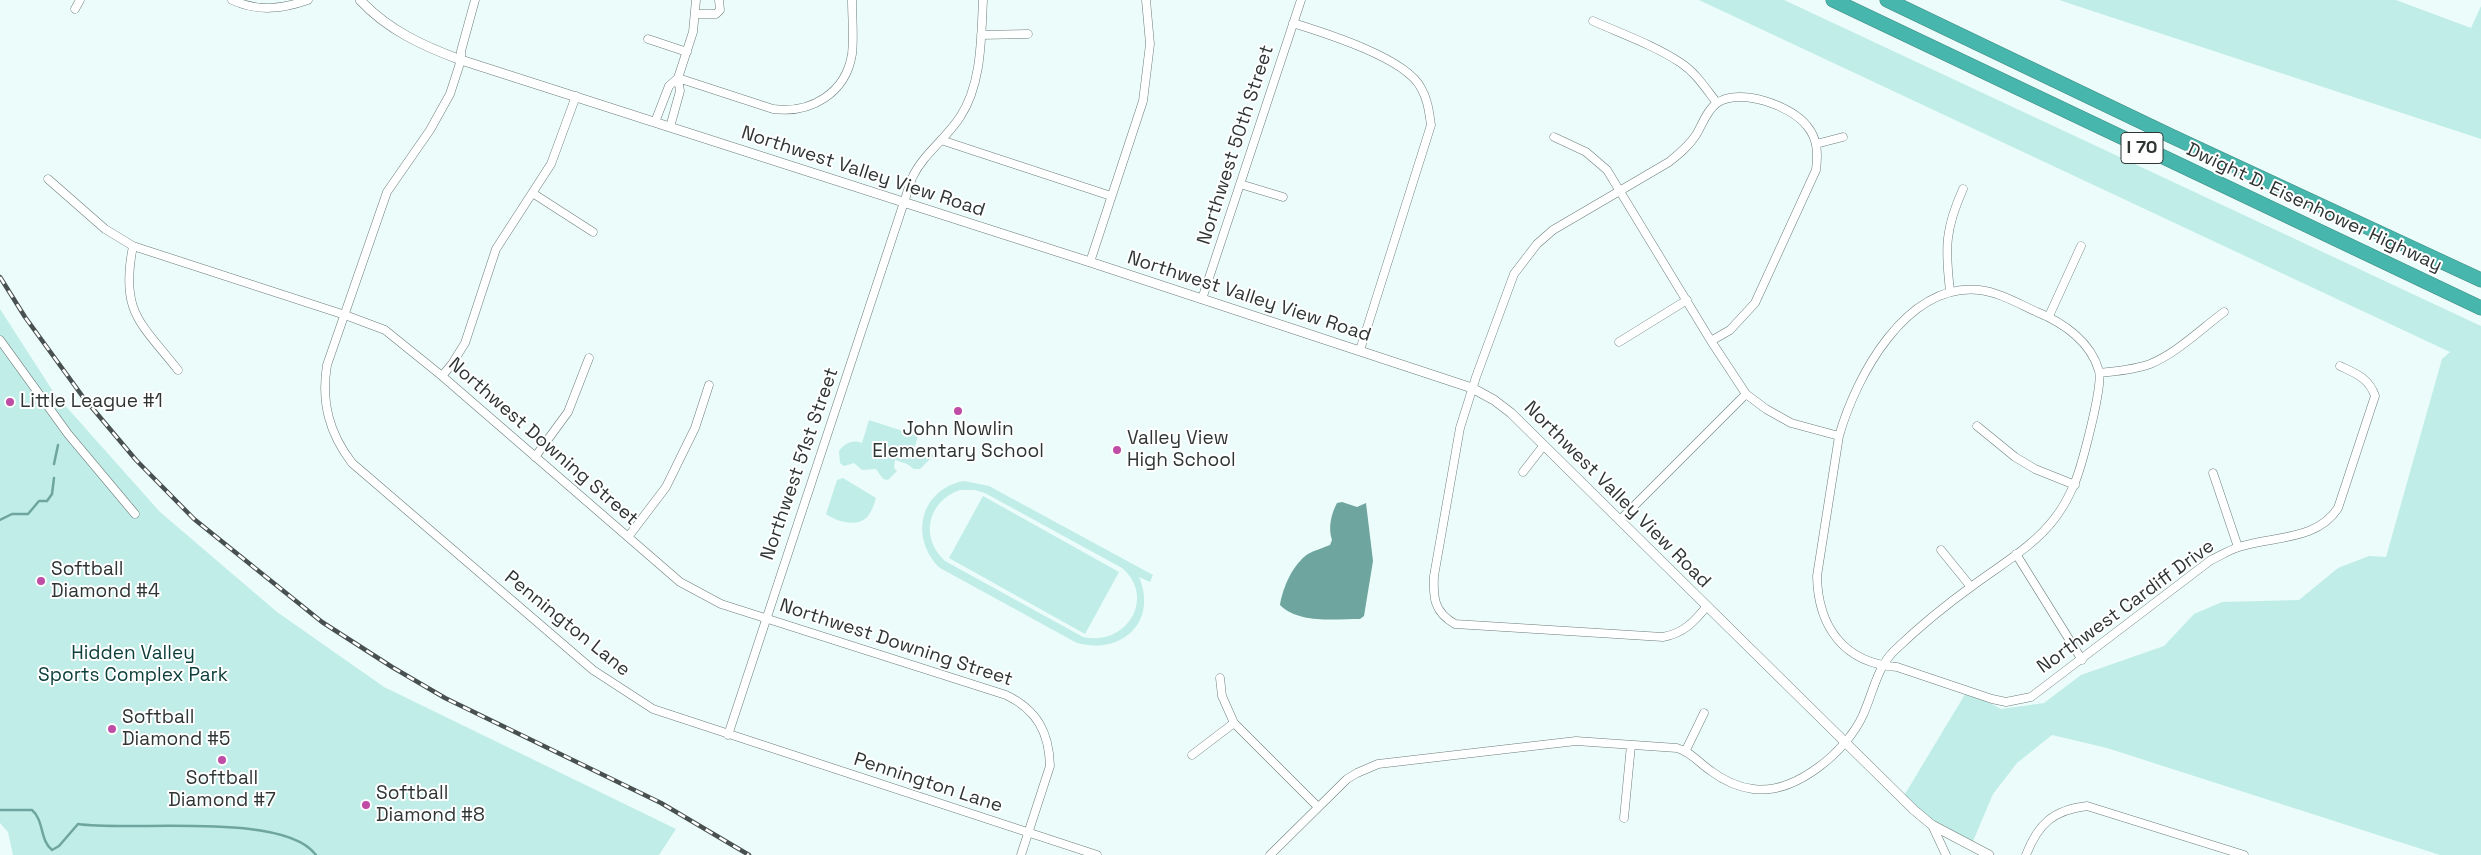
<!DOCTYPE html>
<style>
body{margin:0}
canvas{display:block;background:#ebfcfa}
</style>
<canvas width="2481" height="855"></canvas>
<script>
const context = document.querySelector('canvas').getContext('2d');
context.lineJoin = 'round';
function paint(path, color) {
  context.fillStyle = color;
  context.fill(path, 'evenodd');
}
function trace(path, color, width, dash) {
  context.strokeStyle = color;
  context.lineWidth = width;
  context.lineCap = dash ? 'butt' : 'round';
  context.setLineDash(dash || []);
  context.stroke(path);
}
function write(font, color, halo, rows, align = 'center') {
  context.font = font + ' "Space Grotesk",sans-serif';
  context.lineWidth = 4;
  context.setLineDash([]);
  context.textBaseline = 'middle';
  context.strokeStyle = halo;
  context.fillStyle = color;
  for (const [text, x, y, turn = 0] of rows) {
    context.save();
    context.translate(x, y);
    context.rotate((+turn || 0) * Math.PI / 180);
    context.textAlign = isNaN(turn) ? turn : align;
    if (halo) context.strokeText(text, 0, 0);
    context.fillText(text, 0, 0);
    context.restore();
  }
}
paint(new Path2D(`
 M1699 0H1784L2481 326V855H2440L2107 748 2052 735 2017 763 1993 794 1971 846 1932 825 1902 799 1967 691 2001 709 2044 703 2081 675 2164 646 2194 614 2222 602 2299 600 2338 568 2369 556 2386 557 2442 359 2450 352Z
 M2059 0H2396L2471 28 2481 6V139Z
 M0 309 54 393 160 512 277 612 384 687 676 829 659 855H13L8 832 0 823Z
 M869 420 918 436 914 449 934 455 920 469H914L907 464 895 460 894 468 897 471 888 480 883 479 876 469 862 470 854 463 844 466 840 463 839 451C844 444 853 439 862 443Z
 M843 478 876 498C874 504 872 511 868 516 858 528 837 522 826 514L837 480Z
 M964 481 989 486 1153 575 1150 582 1139 577C1158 622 1122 655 1077 643L940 568C909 538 920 489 964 481ZM960 490H975L985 493 1122 568C1157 598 1126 647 1083 637L945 561C919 537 928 501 960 490Z
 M983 496 1119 572 1085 634 949 558Z`), '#c0ede8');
paint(new Path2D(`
 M1342 502 1357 507 1366 503 1373 561 1364 616 1360 619C1335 619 1299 624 1280 605 1283 587 1293 564 1308 554 1315 550 1323 548 1330 545L1332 540C1328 528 1331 514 1337 503Z`), '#6fa59f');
trace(new Path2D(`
 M54 464 58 445
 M0 520 12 514H28L39 501H47L52 494 54 478
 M0 810H32C44 820 40 841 52 850L59 846 78 824C130 832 284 811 316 855`), '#6fa59f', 2.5);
const minor = new Path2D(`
 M232 0C258 12 282 9 308 0
 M475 0 461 51V60L450 94 430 130 387 192 327 365C321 402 329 433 352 463L593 670 653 709 1097 855
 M75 9 80 0
 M696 14H716L720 10 719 0
 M1593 21C1622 34 1654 45 1681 63 1696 73 1706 89 1717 103
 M1293 23C1325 33 1406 58 1421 88 1428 100 1429 112 1431 125L1360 350
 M981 35 1028 34
 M648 39 687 52
 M678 78 773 109C811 114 846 93 852 54 854 37 852 17 852 0
 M655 122 669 86 678 78
 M670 127 680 91 678 78 693 32 696 0
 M1554 137 1586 152 1607 170 1711 341 1746 394 1766 409 1791 423 1839 436
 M941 140 1111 196
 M1816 144 1843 137
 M48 179 105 229 133 246 345 315 385 330 442 376 680 582 721 604 1006 695C1037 710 1049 732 1050 766L1021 855
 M1240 184 1283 197
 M534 194 593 232
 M133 246C120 312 140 322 178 370
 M1090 262 1143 101 1150 44 1146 0
 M1950 291C1945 248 1945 229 1963 189
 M1202 299 1301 0
 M2049 316 2081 246
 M0 340 68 434 135 514
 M1619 342 1687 300
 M2100 373C2117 371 2134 370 2150 364 2177 353 2201 329 2224 312
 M442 376 452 364 465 343 496 249 551 164 576 96
 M1977 426 2015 457 2035 469 2075 485
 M535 457 568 412 589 358
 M1523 472 1544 445
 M2213 473 2238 547
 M1620 520 1746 394
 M628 537 666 487 695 428 709 385
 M1941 550 1971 587
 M2016 554 2082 660
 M1707 606C1694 622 1684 633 1663 637L1455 624C1434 612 1433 598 1434 576L1460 428 1476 377 1514 274 1537 244 1553 230 1669 162C1679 154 1689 146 1696 135 1702 125 1707 110 1717 103 1740 87 1792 106 1807 126 1818 139 1818 154 1816 170L1755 303 1730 330 1711 341
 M1220 678 1222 696 1234 723 1318 807
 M728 735 912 178C923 154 946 139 960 117 982 84 981 38 983 0
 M1686 750 1704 713
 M1192 755 1234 723
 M1624 818 1631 745
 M1932 825 1946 855
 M1270 855 1347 779 1357 773 1378 764 1576 741 1677 748C1691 752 1699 763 1711 771 1723 780 1738 787 1753 789 1795 795 1847 751 1863 715 1873 693 1877 667 1895 650 1919 627 1947 604 1975 584 2002 564 2034 546 2055 518 2062 509 2068 498 2073 487 2081 470 2103 387 2099 371 2091 342 2064 323 2037 312 2019 304 1999 292 1979 290 1906 283 1856 376 1839 436L1817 576C1818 627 1844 663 1897 667L1992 699 2006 702 2031 697 2211 560C2220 556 2229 550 2239 547 2272 536 2317 541 2338 508L2375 396C2369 378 2355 373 2340 366
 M2026 855C2038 824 2053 810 2087 806L2244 855`);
const tertiary = new Path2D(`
 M360 0C388 30 423 46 461 60L1090 262 1472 388 1494 400 1511 413 1914 810 1932 825 1989 855`);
const motorway = new Path2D(`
 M1833 0 2481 308
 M1887 0 2171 136 2481 280`);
trace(minor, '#6d7d7b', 9);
trace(tertiary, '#6d7d7b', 10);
trace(motorway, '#3e8982', 15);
trace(minor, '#fff', 8);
trace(tertiary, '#fff', 9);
trace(motorway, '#47b6ac', 14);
const rail = new Path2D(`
 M0 277 25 317 83 397 136 460 194 519 322 622 392 667 445 698 661 803 749 855`);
trace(rail, '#48514f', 4.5);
trace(rail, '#fff', 2.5, [8]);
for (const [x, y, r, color] of [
 [10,402,5,"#bf4ca5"],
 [958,411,5,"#bf4ca5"],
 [1117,450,5,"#bf4ca5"],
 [41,581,5,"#bf4ca5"],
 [112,729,5,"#bf4ca5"],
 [222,760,5,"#bf4ca5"],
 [366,805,5,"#bf4ca5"]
]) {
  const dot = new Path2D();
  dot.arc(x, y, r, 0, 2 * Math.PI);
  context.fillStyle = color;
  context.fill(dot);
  trace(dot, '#fff', 2);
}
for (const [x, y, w] of [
 [2142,148,42]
]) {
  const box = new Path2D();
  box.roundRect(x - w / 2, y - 15.5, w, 31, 4);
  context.fillStyle = '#fff';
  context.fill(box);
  trace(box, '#2e3534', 1);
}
write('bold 18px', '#2e3534', null, [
 ["I 70",2142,148]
]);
write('19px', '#2e3534', '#fff', [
 ["Northwest 50th Street",1236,145,-72],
 ["Northwest Valley View Road",863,172,18],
 ["Dwight D. Eisenhower Highway",2314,208,25],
 ["Northwest Valley View Road",1249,297,18],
 ["Northwest Downing Street",543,442,41],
 ["Northwest 51st Street",800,464,-71],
 ["Northwest Valley View Road",1617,495,45],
 ["Northwest Cardiff Drive",2126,607,-36],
 ["Pennington Lane",567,624,39],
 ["Northwest Downing Street",896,643,18],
 ["Pennington Lane",928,783,18]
]);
write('19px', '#2e3534', '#fff', [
 ["Little League #1",20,402],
 ["John Nowlin",958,430,"center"],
 ["Elementary School",958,452,"center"],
 ["Valley View",1127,439],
 ["High School",1127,461],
 ["Softball",51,570],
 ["Diamond #4",51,592],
 ["Softball",122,718],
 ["Diamond #5",122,740],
 ["Softball",222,779,"center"],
 ["Diamond #7",222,801,"center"],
 ["Softball",376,794],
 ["Diamond #8",376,816]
], 'left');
write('19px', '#0d403c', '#fff', [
 ["Hidden Valley",133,654],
 ["Sports Complex Park",133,676]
]);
</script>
